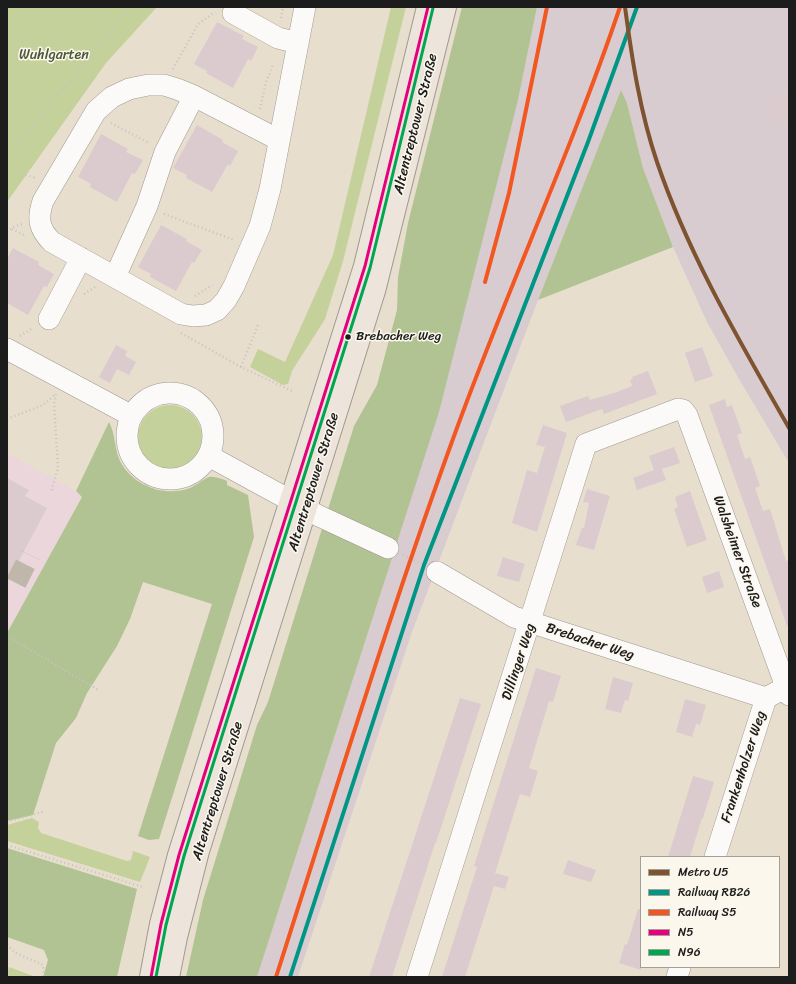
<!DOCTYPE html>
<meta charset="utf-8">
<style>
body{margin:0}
#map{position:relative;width:796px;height:984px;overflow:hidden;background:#e8dece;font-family:Sriracha,sans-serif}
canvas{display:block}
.frame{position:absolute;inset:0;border:8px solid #1c1c1c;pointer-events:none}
.legend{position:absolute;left:640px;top:856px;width:140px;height:112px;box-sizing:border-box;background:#fbf7ec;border:1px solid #a29f99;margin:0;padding:5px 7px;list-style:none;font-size:12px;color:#1c1c1c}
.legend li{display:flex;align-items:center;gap:8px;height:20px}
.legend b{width:20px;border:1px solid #a29f99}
</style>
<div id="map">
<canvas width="796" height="984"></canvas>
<div class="frame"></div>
<ul class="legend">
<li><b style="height:5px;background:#7e5330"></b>Metro U5</li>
<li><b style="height:5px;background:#009686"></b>Railway RB26</li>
<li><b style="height:5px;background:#f25721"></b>Railway S5</li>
<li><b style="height:5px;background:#e5007d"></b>N5</li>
<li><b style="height:5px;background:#00a651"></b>N96</li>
</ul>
</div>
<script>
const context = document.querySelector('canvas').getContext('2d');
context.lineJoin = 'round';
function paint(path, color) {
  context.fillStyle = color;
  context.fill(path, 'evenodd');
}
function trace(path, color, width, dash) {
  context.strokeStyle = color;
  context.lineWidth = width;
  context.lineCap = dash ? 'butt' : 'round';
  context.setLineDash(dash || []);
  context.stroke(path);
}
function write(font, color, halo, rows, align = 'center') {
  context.font = font + ' Sriracha,sans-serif';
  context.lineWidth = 3;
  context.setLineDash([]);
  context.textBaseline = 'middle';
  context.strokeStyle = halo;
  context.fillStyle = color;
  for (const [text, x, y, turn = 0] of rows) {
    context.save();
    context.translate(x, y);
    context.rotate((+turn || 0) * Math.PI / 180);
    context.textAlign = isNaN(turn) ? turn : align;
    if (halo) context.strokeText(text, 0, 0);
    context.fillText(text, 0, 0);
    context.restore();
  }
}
paint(new Path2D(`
 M7 453 76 491 82 496 7 633Z`), '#ebd6dc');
paint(new Path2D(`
 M537 7H789V463L739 379 707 322 673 247 643 168 627 103 621 91 538 300 412 632 298 977H257L377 604 518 100Z`), '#d9ccd1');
paint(new Path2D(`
 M7 7H157L106 63 7 202Z
 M391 7H406L343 261 325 319 292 371 288 384 283 385 250 367 258 349 285 362 333 255Z
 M138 437a32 32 0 1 1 64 0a32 32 0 1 1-64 0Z
 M32 818 39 822 38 828 41 833 127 861 131 860 133 851 150 857 140 882 7 841V825Z
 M9 967 36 977H11L7 975Z`), '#c4d19a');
paint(new Path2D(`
 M462 7H537L518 100 439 412 257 977H186L203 900 257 725 268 702 354 426 377 385 397 310 398 277 408 223Z
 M621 90 627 103 643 168 673 247 538 300Z
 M109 422C116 435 114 450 121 463 135 487 165 497 190 488 197 485 203 479 209 477 215 476 222 479 227 481V485L248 495 254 537 159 839 149 840 138 836 212 604 143 582 130 619 117 646 87 693 76 718 56 743 33 815 7 821V633L82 497 76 491Z
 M7 848 137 889 117 977H43L48 960 44 950 7 937Z`), '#b1c293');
paint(new Path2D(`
 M217 22 244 36 242 39 258 47 251 61 248 59 233 88 206 73 207 71 194 64Z
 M789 92V123L771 125 767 95Z
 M197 125 223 140 222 142 238 151 230 166 228 164 212 192 186 178 187 175 173 168Z
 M101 134 128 149 126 152 143 160 135 174 132 173 117 202 90 187 91 184 78 177Z
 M161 225 187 239 186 241 202 250 194 263 192 262 176 291 150 277 151 274 138 267Z
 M13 248 39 262 38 265 54 274 47 287 44 286 28 315 7 303V259Z
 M116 345 127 351 125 356 136 362 129 375 117 369 110 383 99 377Z
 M702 347 713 376 695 382 685 353Z
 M648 371 657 394 604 414 602 409 566 422 560 406 588 396 590 400 617 392 632 386 630 380 633 379 632 377Z
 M725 399 727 407 732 405 742 433 737 435 745 459 750 457 760 486 755 488 763 511 770 509 786 561 789 560V625L787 626 777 597 709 405Z
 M543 425 567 433 537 532 512 523 527 470 537 473 545 447 536 445Z
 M674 447 680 463 662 469 666 480 637 490 633 478 654 470 649 456Z
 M7 478 29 490 25 496 47 508 7 583Z
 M587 489 610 496 594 550 576 545 582 528H584L589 503 583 502Z
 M690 491 707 540 687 547 674 509 678 507 675 497Z
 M503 557 525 564 519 582 497 576Z
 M719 571 724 587 707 593 702 577Z
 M536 668 561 676 553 702 549 701 529 768 538 771 530 797 520 794 495 873 509 877 505 889 494 886 465 977H442L477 867 474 866Z
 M613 677 633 683 628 701 625 700 621 713 605 709Z
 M460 698 481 704 436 843H435L392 977H369Z
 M685 699 706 705 700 725 696 724 692 737 676 732Z
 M693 776 714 782 703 818H702L690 857H668Z
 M568 860 596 870 591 882 563 874Z
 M638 909H641V970L619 963 625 944 627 945Z`), '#dbcbce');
trace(new Path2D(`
 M16 583 30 555`), '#bfb7aa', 21, [21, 10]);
const minor = new Path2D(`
 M233 13 278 38 298 43
 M279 140 194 96 177 89 164 85H148L129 89 112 97 96 111 43 201C37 219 39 229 52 242L181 314 193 316 206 315 217 310 226 300 234 286 260 226 270 189 305 7
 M115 277 147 206 165 152 194 96
 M49 319 81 258
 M7 349 132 416
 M127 436a43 43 0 1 1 86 0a43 43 0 1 1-86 0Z
 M209 456 317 515 388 548
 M437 572 514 617 766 698
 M715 857 766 698 777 692
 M417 977 586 444 678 409 683 410 687 415 789 695
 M677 977 680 967`);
const major = new Path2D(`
 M151 977 161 924 179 855 365 266 428 7
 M168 977 176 937 198 851 374 291 445 7`);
trace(minor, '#9e998f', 22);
trace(major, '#9e998f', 24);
trace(new Path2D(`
 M281 18 283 7
 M173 69 198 24 215 12
 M260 109 266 82 273 65
 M111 123 149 143
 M7 158 130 7
 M7 168 35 178
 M164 214 234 240
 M12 229 24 235
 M7 232 15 226 23 224
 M84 294 95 287
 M195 296 212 285
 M181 333 241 367 292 391
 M20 336 33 328
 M241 367 258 325
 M7 419 43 405 56 394 54 404 58 468 51 492
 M403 555 422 564
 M7 636 100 691
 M7 822 45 811
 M7 845 143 887
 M7 945 16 953 43 965 44 977`), '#c6c4c0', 2.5, [1, 3]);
trace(minor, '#fcfaf8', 21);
trace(major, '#ede5dc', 22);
trace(new Path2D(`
 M151 977 161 924 179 855 365 266 428 7`), '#e5007d', 3);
trace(new Path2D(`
 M156 977 166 925 184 856 370 268 433 8`), '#00a651', 3);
trace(new Path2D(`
 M290 977 424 565 588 142 637 7`), '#009686', 4);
trace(new Path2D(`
 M485 282 509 193 547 7
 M276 977C336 790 393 601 461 417 512 279 573 146 620 7`), '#f25721', 4);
trace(new Path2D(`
 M625 7C632 59 640 112 657 162 689 256 740 342 789 428`), '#7e5330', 4);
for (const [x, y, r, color] of [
 [348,337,3.5,"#1c1c1c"]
]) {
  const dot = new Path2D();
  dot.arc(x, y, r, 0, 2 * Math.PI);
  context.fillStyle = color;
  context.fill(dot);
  trace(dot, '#fbf7ec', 1.5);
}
write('13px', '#1c1c1c', '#fbf7ec', [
 ["Brebacher Weg",356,337]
], 'left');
write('14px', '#4c5839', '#fbf7ec', [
 ["Wuhlgarten",54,55]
]);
write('14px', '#1c1c1c', '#fbf7ec', [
 ["Altentreptower Straße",416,124,-76],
 ["Altentreptower Straße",314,482,-73],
 ["Walsheimer Straße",737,552,70],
 ["Brebacher Weg",590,642,18],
 ["Dillinger Weg",519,662,-72],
 ["Frankenholzer Weg",744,767,-72],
 ["Altentreptower Straße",218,791,-73]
]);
</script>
